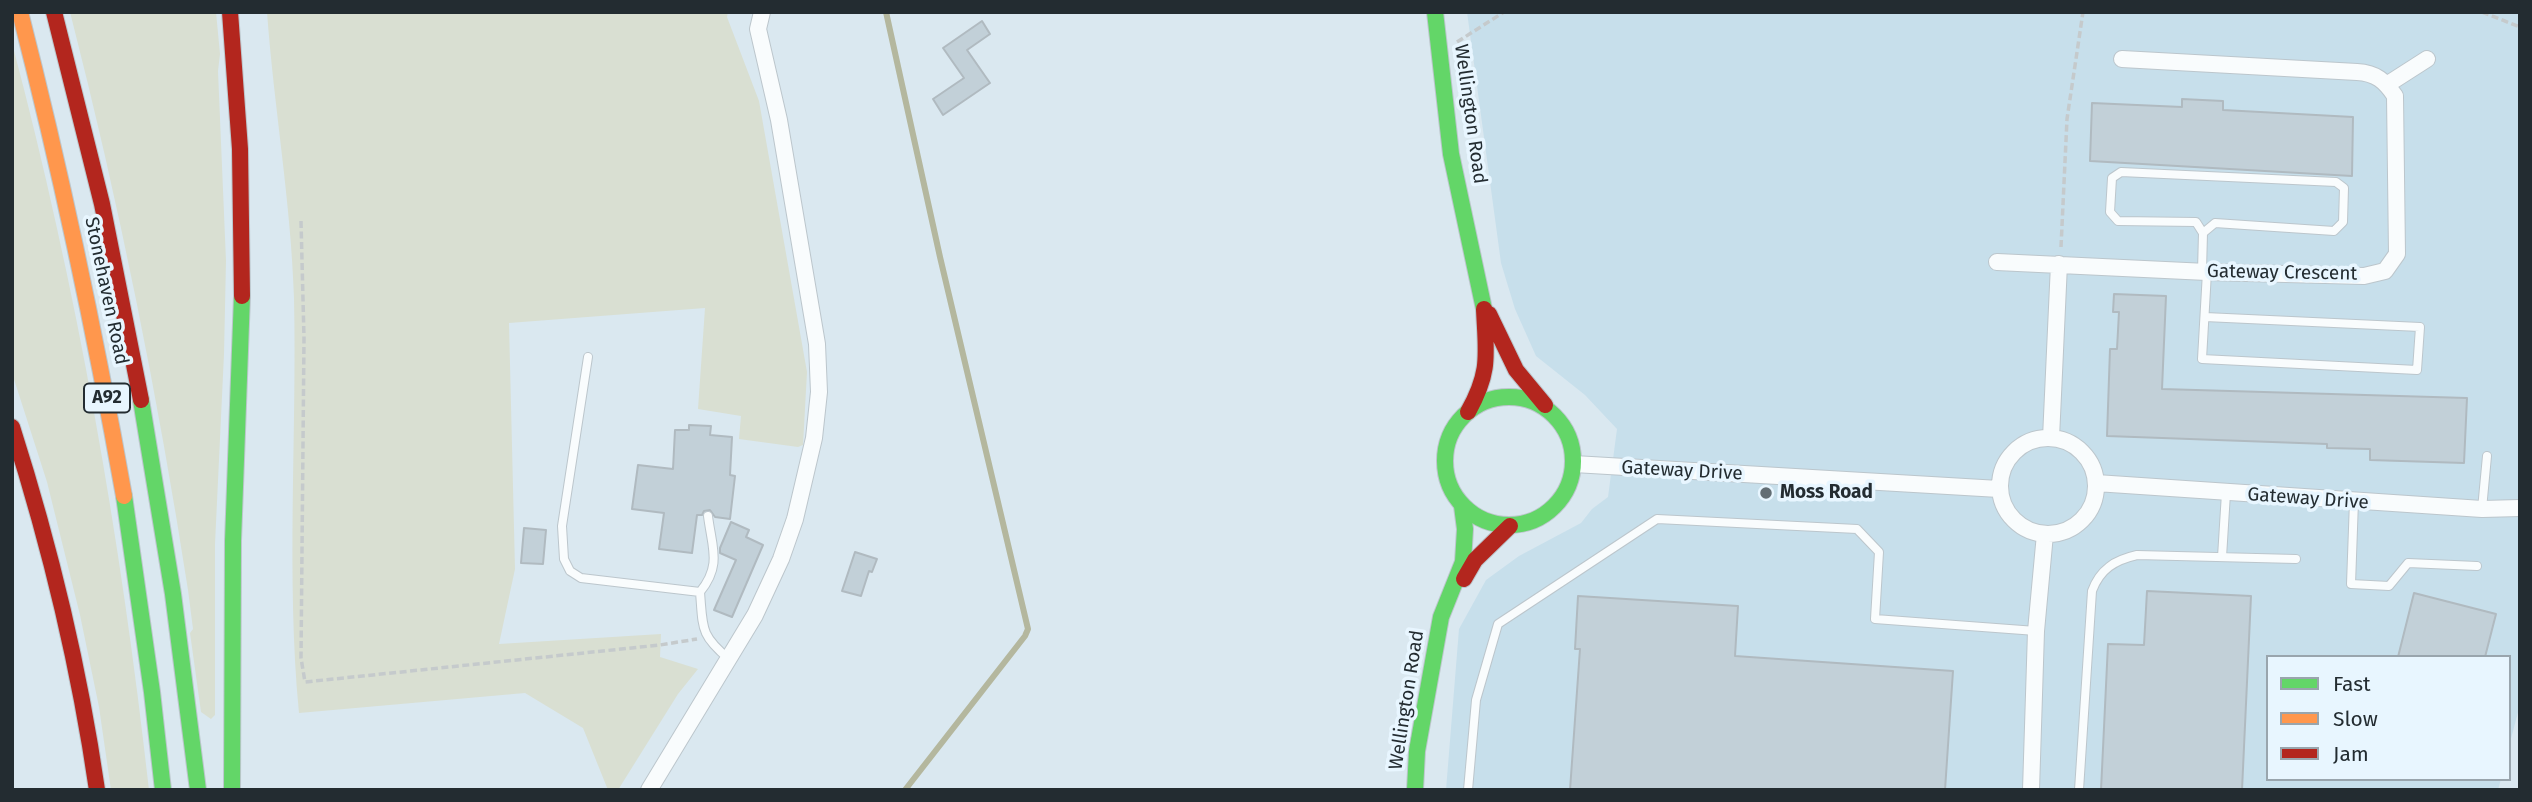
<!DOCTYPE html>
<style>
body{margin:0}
#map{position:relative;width:2532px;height:802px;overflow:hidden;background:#dae8f0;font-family:"Fira Sans",sans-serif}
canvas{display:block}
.frame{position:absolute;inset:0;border:14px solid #232c31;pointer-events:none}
.legend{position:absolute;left:2266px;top:655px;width:245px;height:126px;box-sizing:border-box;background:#e8f6ff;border:2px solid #99a5ad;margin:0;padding:9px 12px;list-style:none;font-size:21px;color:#232c31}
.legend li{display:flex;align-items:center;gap:14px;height:35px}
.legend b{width:35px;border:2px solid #99a5ad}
</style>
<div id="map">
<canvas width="2532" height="802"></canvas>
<div class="frame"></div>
<ul class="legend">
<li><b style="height:9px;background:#63d668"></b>Fast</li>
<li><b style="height:9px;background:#ff974d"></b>Slow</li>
<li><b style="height:9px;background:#b3261e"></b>Jam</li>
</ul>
</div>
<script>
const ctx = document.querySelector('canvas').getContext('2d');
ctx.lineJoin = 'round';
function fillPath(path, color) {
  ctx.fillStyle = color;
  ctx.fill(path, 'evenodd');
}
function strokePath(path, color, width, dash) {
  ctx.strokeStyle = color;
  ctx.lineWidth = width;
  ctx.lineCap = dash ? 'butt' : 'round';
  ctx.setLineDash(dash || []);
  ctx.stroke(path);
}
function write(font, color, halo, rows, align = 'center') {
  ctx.font = font + ' "Fira Sans",sans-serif';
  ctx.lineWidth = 7;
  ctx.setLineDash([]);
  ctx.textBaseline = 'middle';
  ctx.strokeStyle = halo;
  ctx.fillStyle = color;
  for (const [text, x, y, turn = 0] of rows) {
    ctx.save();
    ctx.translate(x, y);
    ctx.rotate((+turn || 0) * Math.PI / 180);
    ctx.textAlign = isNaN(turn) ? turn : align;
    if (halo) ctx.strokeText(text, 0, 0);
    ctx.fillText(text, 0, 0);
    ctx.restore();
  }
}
const built = new Path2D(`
 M 1467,12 L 2520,12 L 2520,705 L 2509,746 L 2509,657 L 2268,657 L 2268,779 L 2501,779 L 2498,790 L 1446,790 L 1459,629 L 1486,580 L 1519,556 L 1581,523 L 1592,509 L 1608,497 L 1617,429 L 1585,395 L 1536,356 L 1515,309 L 1501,263 Z`);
const green = new Path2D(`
 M 70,12 L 216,12 L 220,54 L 218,71 L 226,261 L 224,354 L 215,544 L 215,715 L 211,719 L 201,712 L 190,633 L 193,629 L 188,590 C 158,396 119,203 70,12 Z
 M 267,12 L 728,12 L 727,17 L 759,101 L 807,372 L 803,445 L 798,447 L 739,439 L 741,416 L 698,409 L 705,308 L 509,323 L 515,569 L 499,644 L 661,634 L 660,657 L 698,669 L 678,694 L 618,790 L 608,790 L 583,728 L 525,693 L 299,713 C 286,576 297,436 294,298 C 291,202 274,108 267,12 Z
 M 12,43 C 77,288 121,538 149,790 L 111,790 L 99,707 L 80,615 L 47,482 L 12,373 Z`);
const stream = new Path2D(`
 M 886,12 L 940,257 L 1028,629 L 1025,636 L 905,790`);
const building = new Path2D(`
 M 982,21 L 990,34 L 967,50 L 990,83 L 943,115 L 933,99 L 964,78 L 943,48 Z
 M 2182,99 L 2223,101 L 2223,110 L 2353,117 L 2352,176 L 2090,161 L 2092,103 L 2182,107 Z
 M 2114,294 L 2166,296 L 2162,389 L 2467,398 L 2464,463 L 2370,460 L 2370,449 L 2327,448 L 2327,444 L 2107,436 L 2110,349 L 2117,349 L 2119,312 L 2113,312 Z
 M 689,425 L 711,426 L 710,435 L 732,437 L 730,475 L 735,476 L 730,519 L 715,517 L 710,510 L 704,511 L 702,515 L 697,515 L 692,553 L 659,549 L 664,513 L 632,509 L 638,465 L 673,469 L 675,430 L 689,430 Z
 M 731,522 L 749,530 L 746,537 L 763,545 L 732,617 L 714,610 L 736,560 L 720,553 L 720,548 Z
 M 524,528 L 546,530 L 543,564 L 521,563 Z
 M 855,552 L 877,559 L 872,572 L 869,571 L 861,596 L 842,591 Z
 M 2147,591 L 2251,596 L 2242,790 L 2101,790 L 2108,644 L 2144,645 Z
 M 2414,593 L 2496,614 L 2485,657 L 2398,657 Z
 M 1578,596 L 1738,606 L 1735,656 L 1953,671 L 1945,790 L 1570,790 L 1580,649 L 1575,649 Z`);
const path = new Path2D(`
 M 2482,12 L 2520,27
 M 1457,42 L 1504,12
 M 301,221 L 304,338 L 301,658 L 305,682 L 660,645 L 697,639
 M 2061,247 L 2067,119 L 2083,12`);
const lane = new Path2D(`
 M 2202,271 L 2203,233 L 2196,222 L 2118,221 L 2110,212 L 2112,178 L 2121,172 L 2336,182 L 2344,188 L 2343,222 L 2334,231 L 2215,223 L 2203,233
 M 2205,317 L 2420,327 L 2417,370 L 2202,359 L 2207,272
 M 588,357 L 562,526 L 564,559 L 570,571 L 581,578 L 700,592 C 703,628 700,635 729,659
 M 2354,501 L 2351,584 L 2389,586 L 2408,563 L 2477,566
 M 2482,509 L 2487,456
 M 2222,557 L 2226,493
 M 700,592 C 722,565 712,548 708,516
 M 1468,790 L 1476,700 L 1498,624 L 1657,519 L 1857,529 L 1879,552 L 1875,619 L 2036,631
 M 2079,790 L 2092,591 C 2100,569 2115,560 2137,555 L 2296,559`);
const street = new Path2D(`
 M 2388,84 L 2427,59
 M 1997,262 L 2207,272 L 2364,276 L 2385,271 L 2397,254 L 2395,96 C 2385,81 2376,73 2357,72 L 2122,59
 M2000 486a48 48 0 1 1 96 0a48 48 0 1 1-96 0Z
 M 2051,438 L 2059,264
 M 1574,464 L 1999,489
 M 2096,483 L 2482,509 L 2520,508
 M 649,790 L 755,615 L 781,559 L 795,519 L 814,438 L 819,392 L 817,344 L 779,120 L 758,29 L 762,12
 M 2031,790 L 2036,631 L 2045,534`);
const fast = new Path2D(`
 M 1435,12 L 1451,154 L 1484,309
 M1445 461a64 64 0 1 1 128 0a64 64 0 1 1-128 0Z
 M 141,400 L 173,594 L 198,790
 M 124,496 L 152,692 L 163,790
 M 232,790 L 233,541 L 242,296
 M 1415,790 L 1417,751 L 1441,617 L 1463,562 L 1465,529 L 1462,506`);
const slow = new Path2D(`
 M 20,12 C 61,172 95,333 124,496`);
const jam = new Path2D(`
 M 54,12 L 102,204 L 141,400
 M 230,12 L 240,149 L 242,296
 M 1489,314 L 1516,370 L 1545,405
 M 1468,412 C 1491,371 1486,354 1484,309
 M 12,427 C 50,546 79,666 97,790
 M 1464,579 L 1475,560 L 1510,526`);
const markers = [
 [1766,493,7,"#636e74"]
];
const shields = [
 [107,398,46]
];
const shieldNames = [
 ["A92",107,398]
];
const streetNames = [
 ["Wellington Road",1470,114,82],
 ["Gateway Crescent",2282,273,1],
 ["Stonehaven Road",106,291,78],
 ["Gateway Drive",1682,471,3],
 ["Gateway Drive",2308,499,4],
 ["Wellington Road",1407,700,-81]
];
const poiNames = [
 ["Moss Road",1780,493]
];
fillPath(built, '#c7dfeb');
fillPath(green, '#d9dfd2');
strokePath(stream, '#b4b79e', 6);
fillPath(building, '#c2d0d8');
strokePath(building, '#b0bac0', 2);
strokePath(lane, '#bcc6cc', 10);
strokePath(street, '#bcc6cc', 18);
strokePath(fast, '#bcc6cc', 18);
strokePath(slow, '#bcc6cc', 18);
strokePath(jam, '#bcc6cc', 18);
strokePath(path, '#c5cacc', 3.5, [7, 3.5]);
strokePath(lane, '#f9fcfd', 8);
strokePath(street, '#f9fcfd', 16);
strokePath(fast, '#63d668', 16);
strokePath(slow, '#ff974d', 16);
strokePath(jam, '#b3261e', 16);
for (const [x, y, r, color] of markers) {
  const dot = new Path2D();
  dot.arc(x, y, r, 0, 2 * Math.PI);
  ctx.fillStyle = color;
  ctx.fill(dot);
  strokePath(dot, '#e8f6ff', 2.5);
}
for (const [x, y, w] of shields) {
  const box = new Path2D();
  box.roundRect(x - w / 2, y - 14.5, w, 29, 5);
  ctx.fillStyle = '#e8f6ff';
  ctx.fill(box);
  strokePath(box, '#232c31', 2);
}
write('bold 18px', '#232c31', null, shieldNames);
write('19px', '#232c31', '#e8f6ff', streetNames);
write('bold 19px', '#232c31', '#e8f6ff', poiNames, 'left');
</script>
